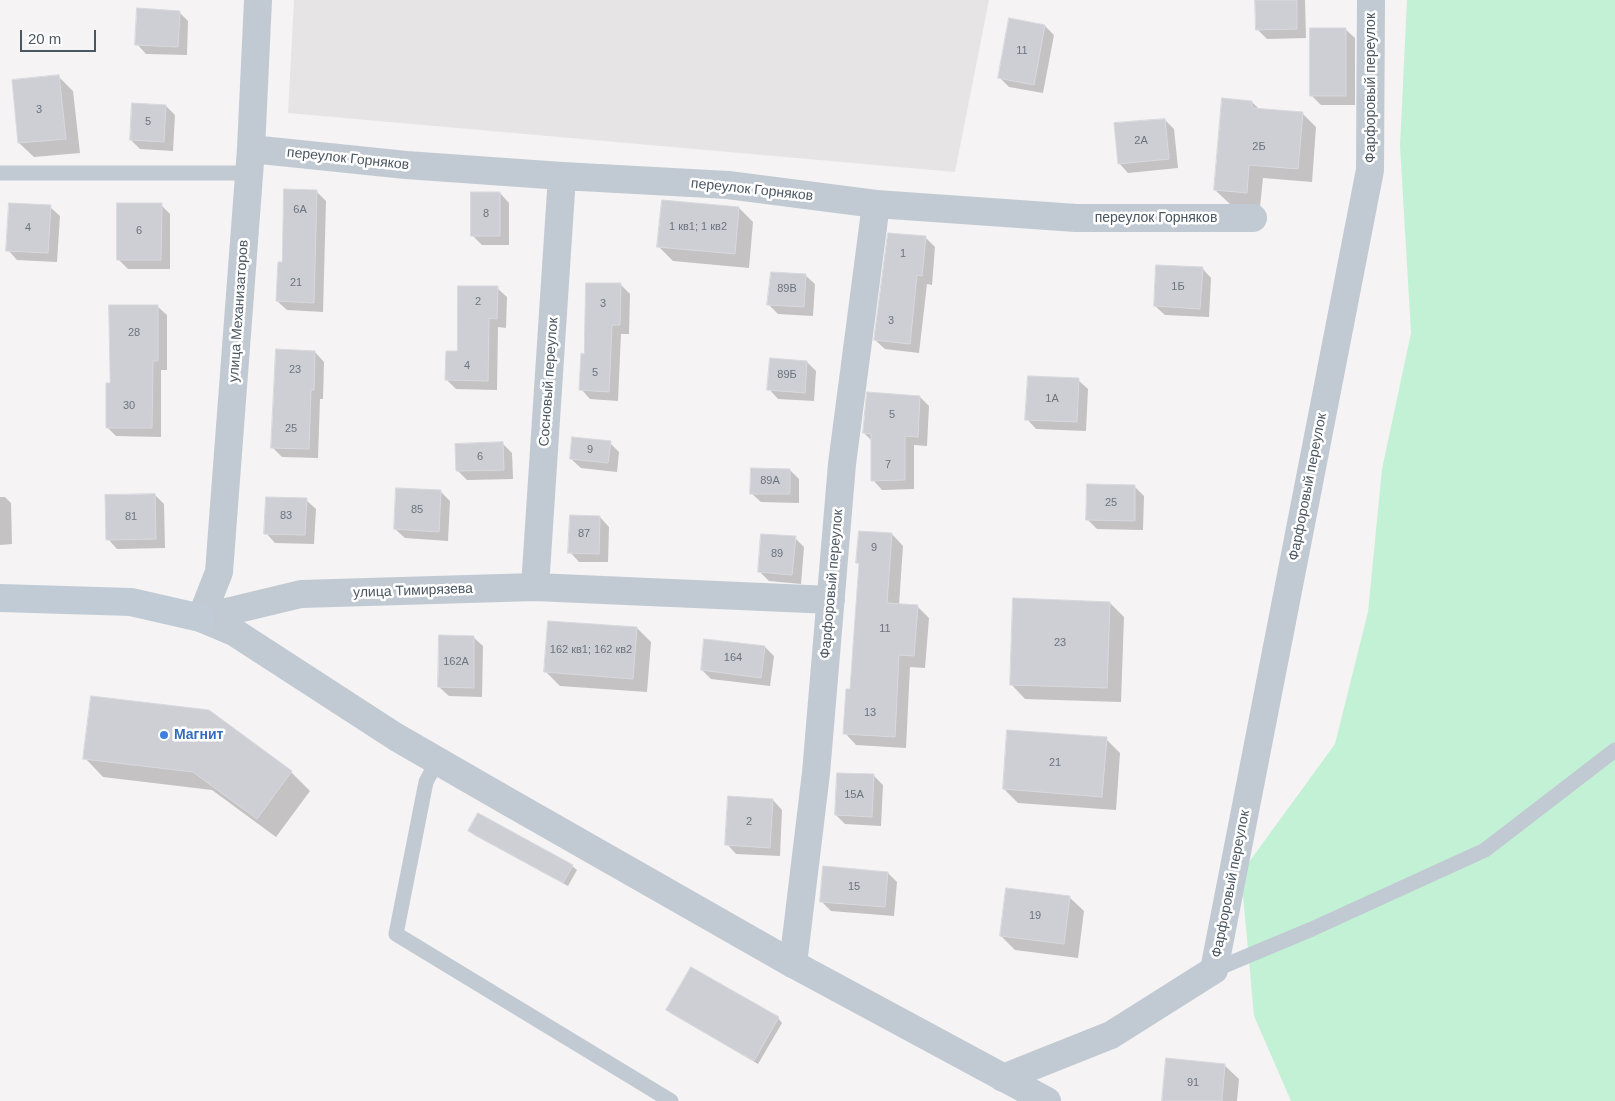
<!DOCTYPE html>
<meta charset="utf-8">
<style>
body{margin:0}
#map{position:relative;width:1615px;height:1101px;overflow:hidden;background:#f5f3f3;font-family:Helvetica,sans-serif}
canvas{display:block}
.scale{position:absolute;left:20px;top:30px;width:76px;height:22px;box-sizing:border-box;border:2px solid #4a5661;border-top:0;padding-left:6px;font-size:15px;line-height:18px;white-space:nowrap;color:#4a5661;-webkit-text-stroke:4px #fff;paint-order:stroke}
</style>
<div id="map">
<canvas width="1615" height="1101"></canvas>
<div class="scale">20 m</div>
</div>
<script>
const ctx = document.querySelector('canvas').getContext('2d');
ctx.lineJoin = 'round';
function fillPath(path, color) {
  ctx.fillStyle = color;
  ctx.fill(path, 'evenodd');
}
function strokePath(path, color, width, dash) {
  ctx.strokeStyle = color;
  ctx.lineWidth = width;
  ctx.lineCap = dash ? 'butt' : 'round';
  ctx.setLineDash(dash || []);
  ctx.stroke(path);
}
function write(font, color, halo, rows, align = 'center') {
  ctx.font = font + ' Helvetica,sans-serif';
  ctx.lineWidth = 5;
  ctx.setLineDash([]);
  ctx.textBaseline = 'middle';
  ctx.strokeStyle = halo;
  ctx.fillStyle = color;
  for (const [text, x, y, turn = 0] of rows) {
    ctx.save();
    ctx.translate(x, y);
    ctx.rotate((+turn || 0) * Math.PI / 180);
    ctx.textAlign = isNaN(turn) ? turn : align;
    if (halo) ctx.strokeText(text, 0, 0);
    ctx.fillText(text, 0, 0);
    ctx.restore();
  }
}
const education = new Path2D(`
 M 294,0 L 989,0 L 955,172 L 288,113 Z`);
const green = new Path2D(`
 M 1407,0 L 1615,0 L 1615,1101 L 1291,1101 L 1254,1016 L 1241,873 L 1335,744 L 1368,612 L 1382,469 L 1411,333 L 1400,146 Z`);
const shadow = new Path2D(`
 M 1257,0 L 1305,0 L 1306,38 L 1267,39 L 1257,29 Z
 M 179,12 L 188,21 L 187,55 L 146,54 L 137,44 Z
 M 1045,26 L 1054,35 L 1043,93 L 1009,87 L 999,77 Z
 M 1345,29 L 1355,38 L 1355,105 L 1321,105 L 1312,96 Z
 M 59,77 L 73,91 L 80,153 L 34,157 L 19,143 Z
 M 1252,102 L 1259,109 L 1302,113 L 1316,127 L 1312,182 L 1263,178 L 1260,207 L 1230,204 L 1215,190 Z
 M 166,106 L 175,115 L 173,151 L 140,149 L 131,140 Z
 M 1165,120 L 1174,129 L 1178,168 L 1128,173 L 1119,163 Z
 M 316,191 L 326,201 L 323,312 L 287,310 L 277,301 L 283,264 Z
 M 500,193 L 509,203 L 509,245 L 482,245 L 472,235 Z
 M 161,205 L 170,214 L 170,269 L 128,269 L 118,259 Z
 M 50,207 L 60,216 L 57,262 L 17,260 L 8,250 Z
 M 739,208 L 753,222 L 749,268 L 673,261 L 659,247 Z
 M 925,237 L 935,247 L 932,285 L 927,284 L 919,353 L 885,349 L 875,340 Z
 M 1202,268 L 1211,278 L 1209,317 L 1165,315 L 1155,306 Z
 M 805,275 L 815,284 L 813,316 L 778,314 L 769,305 Z
 M 621,285 L 630,294 L 629,334 L 621,334 L 618,401 L 590,399 L 581,389 L 585,355 Z
 M 497,288 L 507,297 L 506,328 L 498,327 L 497,390 L 456,389 L 447,380 L 458,352 Z
 M 157,306 L 167,315 L 167,370 L 161,370 L 161,437 L 116,436 L 107,427 L 111,384 Z
 M 315,352 L 324,362 L 323,399 L 320,399 L 318,458 L 282,457 L 272,447 Z
 M 807,362 L 816,371 L 814,401 L 778,399 L 769,389 Z
 M 1078,380 L 1088,389 L 1086,431 L 1036,429 L 1027,419 Z
 M 920,397 L 929,406 L 927,446 L 914,445 L 914,489 L 882,490 L 873,480 L 872,441 L 864,433 Z
 M 502,443 L 512,453 L 513,479 L 467,480 L 457,470 Z
 M 610,443 L 619,452 L 617,472 L 581,468 L 571,459 Z
 M 790,470 L 799,479 L 799,503 L 761,502 L 751,493 Z
 M 1134,486 L 1144,496 L 1143,530 L 1097,529 L 1088,520 Z
 M 440,491 L 450,501 L 448,541 L 405,538 L 395,529 Z
 M 155,495 L 164,504 L 165,548 L 117,549 L 108,539 Z
 M 0,497 L 5,497 L 11,503 L 12,544 L 0,545 Z
 M 306,500 L 316,509 L 314,544 L 275,543 L 266,533 Z
 M 600,517 L 609,527 L 608,562 L 579,562 L 570,552 Z
 M 892,534 L 903,546 L 899,605 L 917,606 L 929,618 L 925,668 L 910,667 L 906,748 L 856,745 L 845,733 L 851,691 L 860,565 L 857,562 Z
 M 795,538 L 804,547 L 801,584 L 769,581 L 760,572 Z
 M 1110,603 L 1124,617 L 1121,702 L 1025,699 L 1011,684 Z
 M 637,628 L 651,642 L 647,692 L 560,686 L 546,672 Z
 M 473,637 L 483,646 L 482,697 L 449,696 L 439,687 Z
 M 765,647 L 774,656 L 770,686 L 711,679 L 702,670 Z
 M 208,712 L 291,772 L 310,791 L 276,837 L 212,790 L 103,777 L 85,758 Z
 M 1106,739 L 1120,753 L 1116,810 L 1018,803 L 1004,789 Z
 M 874,776 L 883,785 L 881,826 L 845,824 L 836,815 Z
 M 773,800 L 782,810 L 780,856 L 736,854 L 727,844 Z
 M 469,830 L 572,866 L 577,870 L 568,886 L 474,835 Z
 M 888,873 L 897,882 L 894,916 L 831,911 L 821,901 Z
 M 1069,897 L 1084,911 L 1078,958 L 1015,950 L 1001,936 Z
 M 667,1010 L 778,1018 L 782,1023 L 758,1064 L 672,1014 Z
 M 1224,1065 L 1239,1079 L 1237,1101 L 1163,1101 Z`);
const building = new Path2D(`
 M 1255,0 L 1297,0 L 1297,29 L 1256,30 Z
 M 137,8 L 180,11 L 178,47 L 135,45 Z
 M 1009,18 L 1045,25 L 1034,85 L 998,78 Z
 M 1310,28 L 1346,28 L 1346,96 L 1310,96 Z
 M 59,75 L 66,139 L 18,143 L 12,80 Z
 M 1222,98 L 1252,101 L 1252,108 L 1303,112 L 1298,169 L 1249,165 L 1247,193 L 1214,190 Z
 M 132,103 L 166,105 L 164,142 L 130,140 Z
 M 1165,119 L 1169,159 L 1118,164 L 1114,123 Z
 M 284,189 L 317,190 L 314,303 L 276,301 L 278,262 L 282,262 Z
 M 471,192 L 500,192 L 500,236 L 471,236 Z
 M 662,200 L 739,207 L 735,254 L 657,247 Z
 M 9,203 L 51,205 L 48,253 L 6,251 Z
 M 117,203 L 162,203 L 161,260 L 117,260 Z
 M 888,233 L 926,236 L 922,276 L 917,275 L 910,344 L 874,340 Z
 M 1156,265 L 1203,267 L 1200,309 L 1154,306 Z
 M 771,272 L 806,274 L 804,307 L 767,305 Z
 M 586,283 L 621,283 L 620,325 L 612,325 L 609,392 L 579,390 L 581,353 L 584,354 Z
 M 458,286 L 498,286 L 497,319 L 489,318 L 488,381 L 445,380 L 446,351 L 457,351 Z
 M 109,305 L 158,305 L 158,361 L 153,361 L 152,428 L 106,428 L 106,383 L 110,383 Z
 M 276,349 L 315,351 L 314,390 L 311,390 L 309,449 L 271,448 Z
 M 770,358 L 807,361 L 805,393 L 767,390 Z
 M 1028,376 L 1079,378 L 1077,422 L 1025,420 Z
 M 867,392 L 920,396 L 918,437 L 905,436 L 905,480 L 871,481 L 871,434 L 863,433 Z
 M 572,437 L 611,441 L 608,463 L 570,459 Z
 M 503,442 L 504,470 L 456,471 L 455,444 Z
 M 751,468 L 790,469 L 790,494 L 750,494 Z
 M 1087,484 L 1135,485 L 1135,521 L 1086,520 Z
 M 396,488 L 441,490 L 439,532 L 394,529 Z
 M 155,494 L 156,539 L 106,540 L 105,495 Z
 M 266,497 L 307,498 L 305,535 L 264,534 Z
 M 570,515 L 600,516 L 599,554 L 568,553 Z
 M 859,531 L 892,533 L 887,603 L 918,605 L 914,656 L 899,655 L 895,737 L 843,734 L 846,689 L 850,689 L 859,563 L 856,563 Z
 M 761,534 L 796,536 L 792,575 L 758,572 Z
 M 1013,598 L 1110,602 L 1107,688 L 1010,685 Z
 M 548,621 L 637,627 L 633,679 L 544,672 Z
 M 439,635 L 474,636 L 474,688 L 438,687 Z
 M 704,639 L 765,646 L 761,678 L 701,670 Z
 M 91,696 L 209,710 L 292,771 L 257,819 L 193,772 L 83,759 Z
 M 1007,730 L 1107,737 L 1102,797 L 1003,789 Z
 M 837,773 L 874,774 L 872,817 L 835,815 Z
 M 728,796 L 773,799 L 770,848 L 725,845 Z
 M 478,813 L 573,865 L 563,883 L 468,831 Z
 M 823,866 L 888,872 L 885,907 L 820,902 Z
 M 1006,888 L 1070,896 L 1064,944 L 1000,936 Z
 M 691,967 L 779,1017 L 754,1061 L 666,1010 Z
 M 1166,1058 L 1225,1064 L 1222,1101 L 1162,1101 Z`);
const service = new Path2D(`
 M 0,173 L 250,173
 M 437,761 L 426,782 L 396,934 L 671,1101
 M 1214,970 L 1312,929 L 1485,850 L 1615,750`);
const minor = new Path2D(`
 M 251,149 L 406,165 L 562,176 L 728,185 L 876,204 L 1076,218 L 1253,218
 M 535,587 L 562,176
 M 201,618 L 301,594 L 535,587 L 831,600
 M 201,618 L 219,572 L 251,149 L 258,0
 M 793,964 L 816,773 L 842,464 L 876,204
 M 1003,1078 L 1111,1035 L 1214,970 L 1370,170 L 1371,0`);
const tertiary = new Path2D(`
 M 201,618 L 234,632 L 396,737 L 507,801 L 793,964 L 1047,1101`);
const secondary = new Path2D(`
 M 0,598 L 131,602 L 201,618`);
const markers = [
 [164,735,5,"#3f7fe0"]
];
const numberNames = [
 ["11",1022,51],
 ["3",39,110],
 ["5",148,122],
 ["2А",1141,141],
 ["2Б",1259,147],
 ["6А",300,210],
 ["8",486,214],
 ["1 кв1; 1 кв2",698,227],
 ["4",28,228],
 ["6",139,231],
 ["1",903,254],
 ["21",296,283],
 ["1Б",1178,287],
 ["89В",787,289],
 ["2",478,302],
 ["3",603,304],
 ["3",891,321],
 ["28",134,333],
 ["4",467,366],
 ["23",295,370],
 ["5",595,373],
 ["89Б",787,375],
 ["1А",1052,399],
 ["30",129,406],
 ["5",892,415],
 ["25",291,429],
 ["9",590,450],
 ["6",480,457],
 ["7",888,465],
 ["89А",770,481],
 ["25",1111,503],
 ["85",417,510],
 ["83",286,516],
 ["81",131,517],
 ["87",584,534],
 ["9",874,548],
 ["89",777,554],
 ["11",885,629],
 ["23",1060,643],
 ["162 кв1; 162 кв2",591,650],
 ["164",733,658],
 ["162А",456,662],
 ["13",870,713],
 ["21",1055,763],
 ["15А",854,795],
 ["2",749,822],
 ["15",854,887],
 ["19",1035,916],
 ["91",1193,1083]
];
const streetNames = [
 ["Фарфоровый переулок",1371,88,-90],
 ["переулок Горняков",348,159,6],
 ["переулок Горняков",752,190,6],
 ["переулок Горняков",1156,218],
 ["улица Механизаторов",239,311,-86],
 ["Сосновый переулок",549,382,-86],
 ["Фарфоровый переулок",1308,487,-79],
 ["Фарфоровый переулок",832,584,-85],
 ["улица Тимирязева",413,591,-2],
 ["Фарфоровый переулок",1231,884,-79]
];
const shopNames = [
 ["Магнит",174,735]
];
fillPath(education, '#e6e4e5');
fillPath(green, '#c3f1d5');
fillPath(shadow, '#0003');
fillPath(building, '#cdcfd5');
strokePath(building, '#d7d9de', 1);
strokePath(service, '#c1cad2', 15);
strokePath(minor, '#c1cad2', 28);
strokePath(tertiary, '#c1cad2', 28);
strokePath(secondary, '#c1cbd6', 28);
for (const [x, y, r, color] of markers) {
  const dot = new Path2D();
  dot.arc(x, y, r, 0, 2 * Math.PI);
  ctx.fillStyle = color;
  ctx.fill(dot);
  strokePath(dot, '#fff', 2);
}
write('11px', '#6b747e', null, numberNames);
write('14px', '#4a5661', '#fff', streetNames);
write('bold 14px', '#366cbe', '#fff', shopNames, 'left');
</script>
